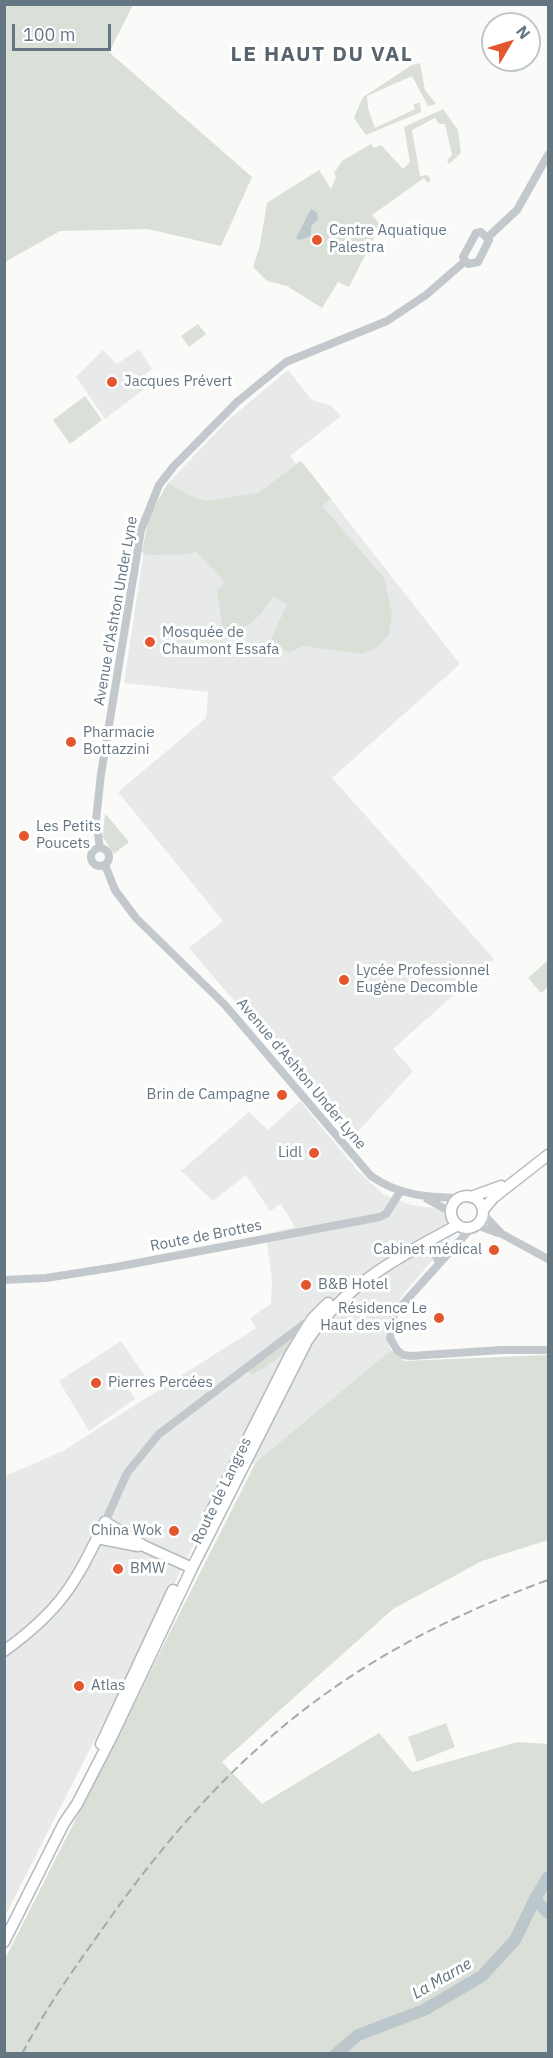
<!DOCTYPE html>
<meta charset="utf-8">
<style>
body{margin:0}
#map{position:relative;width:553px;height:2058px;overflow:hidden;background:#fafaf8;font-family:"IBM Plex Sans",sans-serif}
canvas{display:block}
.frame{position:absolute;inset:0;border:6px solid #657683;pointer-events:none}
.north{position:absolute;left:481px;top:12px;width:60px;height:60px;box-sizing:border-box;background:#fff;border:2px solid #c1c8cd;border-radius:50%;rotate:52deg;font-size:16px;font-weight:700;line-height:24px;text-align:center;color:#657683}
.north::after{content:'';display:block;margin:auto;width:21px;height:27px;background:#e4572e;clip-path:polygon(50% 0,100% 100%,50% 72%,0 100%)}
.scale{position:absolute;left:12px;top:24px;width:99px;height:27px;box-sizing:border-box;border:3px solid #657683;border-top:0;padding-left:8px;font-size:18px;line-height:21px;white-space:nowrap;color:#657683;-webkit-text-stroke:4px #fff;paint-order:stroke}
</style>
<div id="map">
<canvas width="553" height="2058"></canvas>
<div class="frame"></div>
<div class="north">N</div>
<div class="scale">100 m</div>
</div>
<script>
const ctx = document.querySelector('canvas').getContext('2d');
ctx.lineJoin = 'round';
function fillPath(path, color) {
  ctx.fillStyle = color;
  ctx.fill(path, 'evenodd');
}
function strokePath(path, color, width, dash) {
  ctx.strokeStyle = color;
  ctx.lineWidth = width;
  ctx.lineCap = dash ? 'butt' : 'round';
  ctx.setLineDash(dash || []);
  ctx.stroke(path);
}
function write(font, color, halo, rows, align = 'center') {
  ctx.font = font + ' "IBM Plex Sans",sans-serif';
  ctx.lineWidth = 6;
  ctx.setLineDash([]);
  ctx.textBaseline = 'middle';
  ctx.strokeStyle = halo;
  ctx.fillStyle = color;
  for (const [text, x, y, turn = 0] of rows) {
    ctx.save();
    ctx.translate(x, y);
    ctx.rotate((+turn || 0) * Math.PI / 180);
    ctx.textAlign = isNaN(turn) ? turn : align;
    if (halo) ctx.strokeText(text, 0, 0);
    ctx.fillText(text, 0, 0);
    ctx.restore();
  }
}
const built = new Path2D(`
 M 139,349 L 152,369 L 141,378 L 147,387 L 105,419 L 76,377 L 103,350 L 117,364 Z
 M 288,370 L 312,400 L 332,406 L 341,416 L 290,456 L 296,464 L 301,461 L 460,664 L 332,778 L 494,959 L 393,1049 L 413,1071 L 351,1139 L 189,948 L 223,921 L 118,792 L 206,718 L 208,692 L 124,683 L 149,516 L 168,483 L 227,421 Z
 M 300,1101 L 357,1170 L 383,1194 L 411,1205 L 441,1209 L 455,1233 L 402,1296 L 388,1321 L 385,1334 L 391,1350 L 256,1462 L 228,1478 L 5,1916 L 5,1476 L 63,1451 L 256,1328 L 250,1318 L 271,1304 L 272,1282 L 266,1234 L 295,1227 L 281,1204 L 270,1211 L 246,1175 L 213,1201 L 181,1171 L 249,1112 L 268,1130 Z
 M 121,1341 L 145,1376 L 127,1386 L 135,1399 L 89,1431 L 59,1381 Z`);
const green = new Path2D(`
 M 5,4 L 133,5 L 109,52 L 252,177 L 221,246 L 148,229 L 60,231 L 5,262 Z
 M 420,63 L 425,90 L 436,104 L 428,106 L 412,76 L 367,96 L 368,108 L 375,128 L 415,109 L 413,104 L 420,103 L 421,112 L 366,135 L 354,118 L 363,97 L 412,65 Z
 M 443,109 L 458,130 L 461,153 L 449,164 L 447,160 L 452,155 L 445,124 L 439,124 L 435,118 L 412,130 L 420,176 L 427,175 L 431,180 L 428,183 L 424,178 L 372,215 L 380,224 L 379,228 L 349,287 L 338,282 L 322,308 L 287,286 L 267,281 L 253,267 L 260,245 L 267,203 L 319,170 L 331,189 L 336,177 L 334,173 L 342,161 L 371,144 L 374,148 L 381,145 L 403,169 L 410,162 L 404,127 Z
 M 198,324 L 206,334 L 189,347 L 181,336 Z
 M 85,396 L 102,420 L 70,444 L 53,420 Z
 M 301,461 L 331,499 L 322,506 L 384,578 L 392,613 L 389,634 L 379,646 L 363,654 L 303,646 L 288,653 L 271,640 L 287,604 L 273,597 C 255,621 253,627 223,632 L 217,590 L 225,582 L 196,551 L 190,554 L 147,555 L 142,552 L 149,516 L 168,483 L 188,495 L 205,501 L 258,493 Z
 M 105,813 L 129,842 L 114,854 L 103,837 Z
 M 548,960 L 548,987 L 541,993 L 528,978 Z
 M 300,1327 C 289,1352 275,1362 252,1375 L 248,1370 Z
 M 391,1350 L 404,1361 L 548,1355 L 548,1540 L 482,1561 L 393,1609 L 222,1762 L 262,1804 L 379,1733 L 412,1772 L 518,1742 L 548,1744 L 548,2053 L 5,2053 L 4,1961 L 256,1462 Z
 M 446,1723 L 455,1747 L 417,1762 L 408,1737 Z`);
const water = new Path2D(`
 M 311,209 L 317,213 L 318,219 L 311,226 L 311,236 L 300,240 L 296,238 Z`);
const river = new Path2D(`
 M 535,1899 L 548,1877
 M 336,2054 L 358,2035 L 424,2010 L 482,1976 L 515,1940 L 535,1899 L 548,1913`);
const minor = new Path2D(`
 M 481,232 L 489,240 L 478,262 L 468,264 L 463,257 L 476,233 Z
 M 487,238 L 517,210 L 548,155
 M 100,848 L 96,820 L 101,774 L 141,530 L 159,485 L 174,466 L 237,402 L 286,362 L 387,321 L 426,295 L 464,262
 M91 857a9 9 0 1 1 18 0a9 9 0 1 1-18 0Z
 M 105,865 L 115,890 L 136,918 L 225,1005 L 371,1176 C 400,1196 426,1197 460,1198
 M 427,1199 L 451,1212
 M 483,1214 L 502,1234 L 548,1259
 M 476,1225 L 498,1233
 M 472,1227 L 394,1314 L 390,1338 L 397,1350 L 403,1355 L 411,1356 L 501,1350 L 548,1350
 M 422,1245 L 433,1250 L 439,1263
 M 4,1280 L 46,1278 L 116,1267 L 380,1217 L 386,1214 L 400,1192
 M 105,1522 L 127,1473 L 159,1434 L 312,1318`);
const major = new Path2D(`
 M451 1212a16 16 0 1 1 32 0a16 16 0 1 1-32 0Z
 M 471,1197 L 501,1186
 M 483,1210 L 493,1198 L 548,1155
 M 209,1516 L 290,1355 L 313,1318 L 328,1303
 M 97,1538 L 138,1546
 M 4,1651 C 61,1610 75,1584 105,1522 L 144,1546 L 192,1568
 M 101,1744 L 173,1590
 M 4,1942 L 64,1823 L 77,1804 L 112,1736 L 192,1568 L 307,1341 C 343,1286 401,1255 458,1225`);
const rail = new Path2D(`
 M 22,2054 C 45,2009 74,1969 103,1928 C 226,1753 347,1653 548,1580`);
const markers = [
 [317,240,6,"#e4572e"],
 [112,382,6,"#e4572e"],
 [150,642,6,"#e4572e"],
 [71,742,6,"#e4572e"],
 [24,836,6,"#e4572e"],
 [344,980,6,"#e4572e"],
 [282,1095,6,"#e4572e"],
 [314,1153,6,"#e4572e"],
 [494,1250,6,"#e4572e"],
 [306,1285,6,"#e4572e"],
 [439,1318,6,"#e4572e"],
 [96,1383,6,"#e4572e"],
 [174,1531,6,"#e4572e"],
 [118,1569,6,"#e4572e"],
 [79,1686,6,"#e4572e"]
];
const poiNames = [
 ["Centre Aquatique",329,231],
 ["Palestra",329,248],
 ["Jacques Prévert",124,382],
 ["Mosquée de",162,633],
 ["Chaumont Essafa",162,650],
 ["Pharmacie",83,733],
 ["Bottazzini",83,750],
 ["Les Petits",36,827],
 ["Poucets",36,844],
 ["Lycée Professionnel",356,971],
 ["Eugène Decomble",356,988],
 ["Brin de Campagne",270,1095,"right"],
 ["Lidl",302,1153,"right"],
 ["Cabinet médical",482,1250,"right"],
 ["B&B Hotel",318,1285],
 ["Résidence Le",427,1309,"right"],
 ["Haut des vignes",427,1326,"right"],
 ["Pierres Percées",108,1383],
 ["China Wok",162,1531,"right"],
 ["BMW",130,1569],
 ["Atlas",91,1686]
];
const streetNames = [
 ["Avenue d'Ashton Under Lyne",116,611,-80],
 ["Avenue d'Ashton Under Lyne",301,1074,50],
 ["Route de Brottes",206,1236,-11],
 ["Route de Langres",222,1491,-64]
];
const waterNames = [
 ["La Marne",442,1979,-30]
];
const districtNames = [
 ["LE HAUT DU VAL",322,55]
];
fillPath(built, '#e8e9e9');
fillPath(green, '#dadfd7');
fillPath(water, '#bbc7cb');
strokePath(river, '#bbc7cb', 12);
strokePath(major, '#b5babe', 13);
strokePath(minor, '#c3c8cc', 8);
strokePath(major, '#fff', 10);
strokePath(rail, '#a2aab0', 2, [9, 4.5]);
for (const [x, y, r, color] of markers) {
  const dot = new Path2D();
  dot.arc(x, y, r, 0, 2 * Math.PI);
  ctx.fillStyle = color;
  ctx.fill(dot);
  strokePath(dot, '#fff', 2);
}
write('15px', '#657683', '#fff', poiNames, 'left');
write('15px', '#657683', '#fff', streetNames);
write('italic 16px', '#60757c', '#fff', waterNames);
ctx.letterSpacing = '1.5px';
write('bold 21px', '#57646e', '#fff', districtNames);
ctx.letterSpacing = '0px';
</script>
